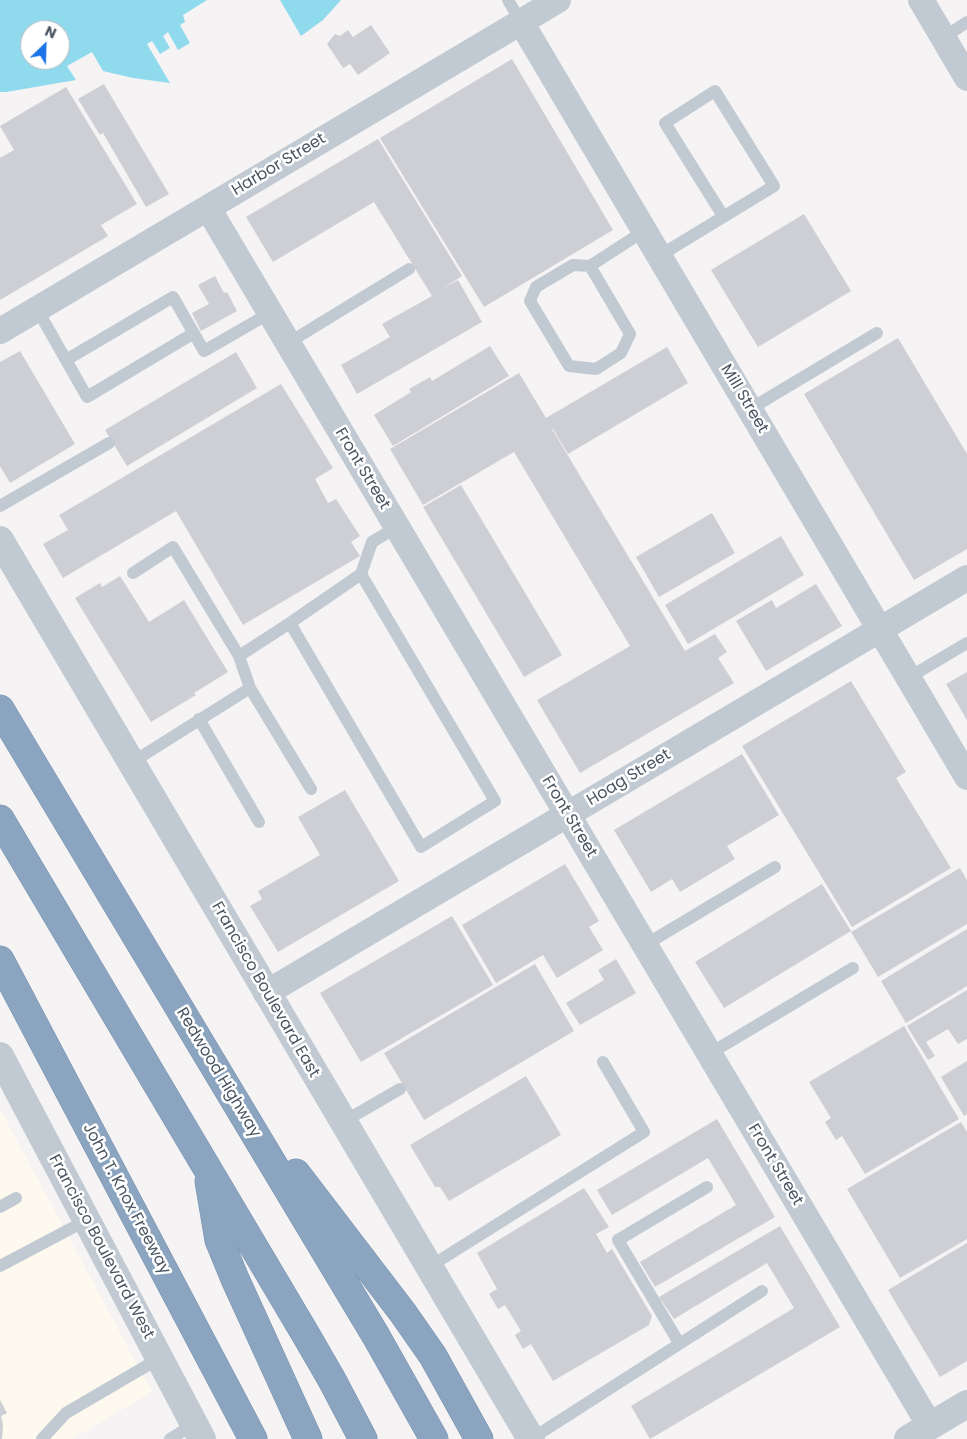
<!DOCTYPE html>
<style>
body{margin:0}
#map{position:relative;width:967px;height:1439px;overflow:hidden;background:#f5f3f3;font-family:Poppins,sans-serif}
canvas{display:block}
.north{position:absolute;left:20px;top:20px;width:50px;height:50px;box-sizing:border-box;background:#fff;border:1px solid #b7bbc0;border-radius:50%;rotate:24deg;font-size:14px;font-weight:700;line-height:20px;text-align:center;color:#4a5661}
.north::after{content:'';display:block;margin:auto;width:18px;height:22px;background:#1a73e8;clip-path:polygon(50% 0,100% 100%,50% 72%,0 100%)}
</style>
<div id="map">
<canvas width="967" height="1439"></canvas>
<div class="north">N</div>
</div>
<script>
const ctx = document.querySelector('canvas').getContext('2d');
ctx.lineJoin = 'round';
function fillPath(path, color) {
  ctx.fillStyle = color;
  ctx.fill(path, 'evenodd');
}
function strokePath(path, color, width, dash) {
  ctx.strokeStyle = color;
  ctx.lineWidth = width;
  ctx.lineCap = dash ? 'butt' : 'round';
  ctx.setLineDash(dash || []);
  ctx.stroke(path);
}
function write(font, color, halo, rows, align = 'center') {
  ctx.font = font + ' Poppins,sans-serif';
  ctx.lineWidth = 5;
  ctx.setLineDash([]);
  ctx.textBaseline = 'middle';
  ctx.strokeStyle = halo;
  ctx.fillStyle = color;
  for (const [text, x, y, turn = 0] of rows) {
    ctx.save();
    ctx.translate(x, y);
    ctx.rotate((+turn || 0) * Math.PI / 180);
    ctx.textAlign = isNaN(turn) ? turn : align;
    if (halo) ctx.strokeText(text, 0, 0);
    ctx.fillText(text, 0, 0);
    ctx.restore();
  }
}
const commercial = new Path2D(`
 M 0,1109 L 152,1392 L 72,1439 L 0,1439 Z`);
const water = new Path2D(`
 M 0,0 L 207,0 L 183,15 L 185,22 L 180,25 L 190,43 L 178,50 L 168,32 L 163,36 L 170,48 L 160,54 L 152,41 L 147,44 L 170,83 L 133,78 L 103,71 L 92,52 L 67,66 L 76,80 L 6,92 L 0,92 ZM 30,30 L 60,30 L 60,60 L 30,60 Z
 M 280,0 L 341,0 L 323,20 L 301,36 Z`);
const building = new Path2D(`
 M 371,25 L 390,53 L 358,75 L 350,64 L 343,68 L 327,44 L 335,34 L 340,36 L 348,30 L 353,37 Z
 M 512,59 L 613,230 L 484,307 L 380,138 Z
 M 104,84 L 169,194 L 146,207 L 103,133 L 100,135 L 78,99 Z
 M 66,87 L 137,204 L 101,225 L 108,236 L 0,300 L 0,158 L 14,150 L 0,126 Z
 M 378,139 L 462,276 L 442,289 L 458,280 L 482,322 L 357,394 L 341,365 L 390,337 L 382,324 L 432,296 L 374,202 L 273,262 L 246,217 Z
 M 804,214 L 851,291 L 758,347 L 711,270 Z
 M 215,276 L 224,293 L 227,292 L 237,311 L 201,331 L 192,313 L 209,304 L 198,285 Z
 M 898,338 L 967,454 L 967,549 L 914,580 L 804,394 Z
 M 490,346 L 509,376 L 393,446 L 374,415 L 411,392 L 409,389 L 430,377 L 432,381 Z
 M 667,347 L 688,383 L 568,454 L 553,429 L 552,429 L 685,651 L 715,634 L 727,652 L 718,658 L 734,683 L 580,773 L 537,700 L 630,646 L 514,452 L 423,505 L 390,449 L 519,373 L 546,418 Z
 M 20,351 L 75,444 L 10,483 L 0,466 L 0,362 Z
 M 236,352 L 257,388 L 127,466 L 105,430 Z
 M 281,384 L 333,468 L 315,479 L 328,503 L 336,499 L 360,536 L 351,542 L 360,556 L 243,625 L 176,511 L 63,578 L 43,544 L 68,530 L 59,515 Z
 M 461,485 L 562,655 L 524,677 L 423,507 Z
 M 712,513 L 735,553 L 659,597 L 636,557 Z
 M 781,536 L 804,575 L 688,644 L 665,605 Z
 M 120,576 L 149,622 L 184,600 L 228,672 L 194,693 L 196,695 L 151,722 L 75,598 L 100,583 L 102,587 Z
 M 816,584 L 842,626 L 766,671 L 736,621 L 772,600 L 776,608 Z
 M 967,672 L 967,720 L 946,684 Z
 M 851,681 L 906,772 L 896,778 L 951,868 L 852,927 L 742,746 Z
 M 742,754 L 779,815 L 727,846 L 735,859 L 680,892 L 672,879 L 651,892 L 614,830 Z
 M 345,790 L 399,881 L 278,952 L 250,906 L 262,899 L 258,891 L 320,855 L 298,817 Z
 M 565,864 L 599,921 L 589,927 L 603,950 L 557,978 L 543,955 L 496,983 L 462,925 Z
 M 960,868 L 967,880 L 967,924 L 878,977 L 851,932 Z
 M 822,884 L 851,931 L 724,1008 L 695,962 Z
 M 452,916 L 493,985 L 361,1062 L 320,993 Z
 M 967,929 L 967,986 L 906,1023 L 881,981 Z
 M 616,959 L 636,993 L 580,1025 L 566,1003 L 604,980 L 598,970 Z
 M 535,964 L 574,1031 L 424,1120 L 384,1053 Z
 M 967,990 L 967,1039 L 958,1044 L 948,1029 L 926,1042 L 935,1056 L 928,1060 L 907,1026 Z
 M 904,1026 L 959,1119 L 865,1174 L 842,1136 L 836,1140 L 825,1122 L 831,1118 L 809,1082 Z
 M 967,1061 L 967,1114 L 964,1116 L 941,1077 Z
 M 526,1076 L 561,1135 L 449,1201 L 440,1187 L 435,1187 L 410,1145 Z
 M 717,1119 L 775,1217 L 655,1287 L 640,1262 L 736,1205 L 708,1158 L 612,1215 L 597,1190 Z
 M 961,1122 L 967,1132 L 967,1239 L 900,1278 L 847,1189 Z
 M 584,1188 L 609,1227 L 596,1234 L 607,1253 L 612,1249 L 652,1316 L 649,1325 L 553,1381 L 531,1344 L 523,1349 L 515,1335 L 521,1331 L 505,1305 L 498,1309 L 489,1294 L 497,1289 L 477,1253 Z
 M 780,1226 L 840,1327 L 650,1439 L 631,1406 L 794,1308 L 767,1263 L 674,1319 L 659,1297 Z
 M 967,1243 L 967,1361 L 940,1377 L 888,1290 Z
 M 0,1400 L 7,1413 L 1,1416 L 3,1425 L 2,1439 L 0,1439 Z`);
const service = new Path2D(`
 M 508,0 L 521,22
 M 943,38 L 967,22
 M 659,256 L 774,186 L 715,91 L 665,123 L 723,216
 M 590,266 L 630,334 L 621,353 L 596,369 L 569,366 L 530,301 L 536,287 L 573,265 L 590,266 L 644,231
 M 37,309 L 66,360 L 173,297 L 204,351 L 270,313
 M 288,343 L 409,269
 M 66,360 L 87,397 L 194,333
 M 750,409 L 877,333
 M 0,506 L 109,443
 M 133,573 L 173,547 L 239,656
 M 361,574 L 372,542 L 397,527
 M 908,678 L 967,643
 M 250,688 L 311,789
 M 199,719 L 259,822
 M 131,763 L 250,688 L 239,656 L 290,623 L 361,574 L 495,801 L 421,847 L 290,623
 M 645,945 L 775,867
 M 709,1054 L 853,968
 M 343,1122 L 400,1089
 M 0,1207 L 16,1198
 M 0,1266 L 87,1220
 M 429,1267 L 644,1132 L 603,1062
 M 679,1343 L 618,1240 L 707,1187
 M 42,1439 L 66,1413 L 160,1358
 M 170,1439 L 194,1424
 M 531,1439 L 762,1291`);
const minor = new Path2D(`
 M 921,0 L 967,78
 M 521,22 L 967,777
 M 208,208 L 930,1426
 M 0,331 L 558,0
 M 266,993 L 967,578`);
const tertiary = new Path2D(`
 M 0,540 L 531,1439
 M 0,1056 L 202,1439
 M 908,1439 L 967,1404`);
const motorway = new Path2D(`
 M 0,709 L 376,1336 L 434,1439
 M 0,819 L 306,1335 L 332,1380 L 363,1439
 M 0,960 L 253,1439
 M 296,1173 L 403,1313 L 433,1356 L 479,1439
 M 209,1181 L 219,1240 L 235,1279 L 308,1439`);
const streetNames = [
 ["Harbor Street",279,165,-31],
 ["Mill Street",744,399,59],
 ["Front Street",362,469,59],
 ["Hoag Street",629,778,-31],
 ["Front Street",569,817,59],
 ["Francisco Boulevard East",265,990,60],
 ["Redwood Highway",218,1073,59],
 ["Front Street",775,1165,59],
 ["John T. Knox Freeway",126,1199,62],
 ["Francisco Boulevard West",101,1247,62]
];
fillPath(commercial, '#fdf9ef');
fillPath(water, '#90daee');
fillPath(building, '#cdcfd5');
strokePath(motorway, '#7690ad', 29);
strokePath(service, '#c1cad2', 12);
strokePath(minor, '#c1cad2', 26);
strokePath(tertiary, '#c1cad2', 28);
strokePath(motorway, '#8ba5c1', 28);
write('16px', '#4a5661', '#fff', streetNames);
</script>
